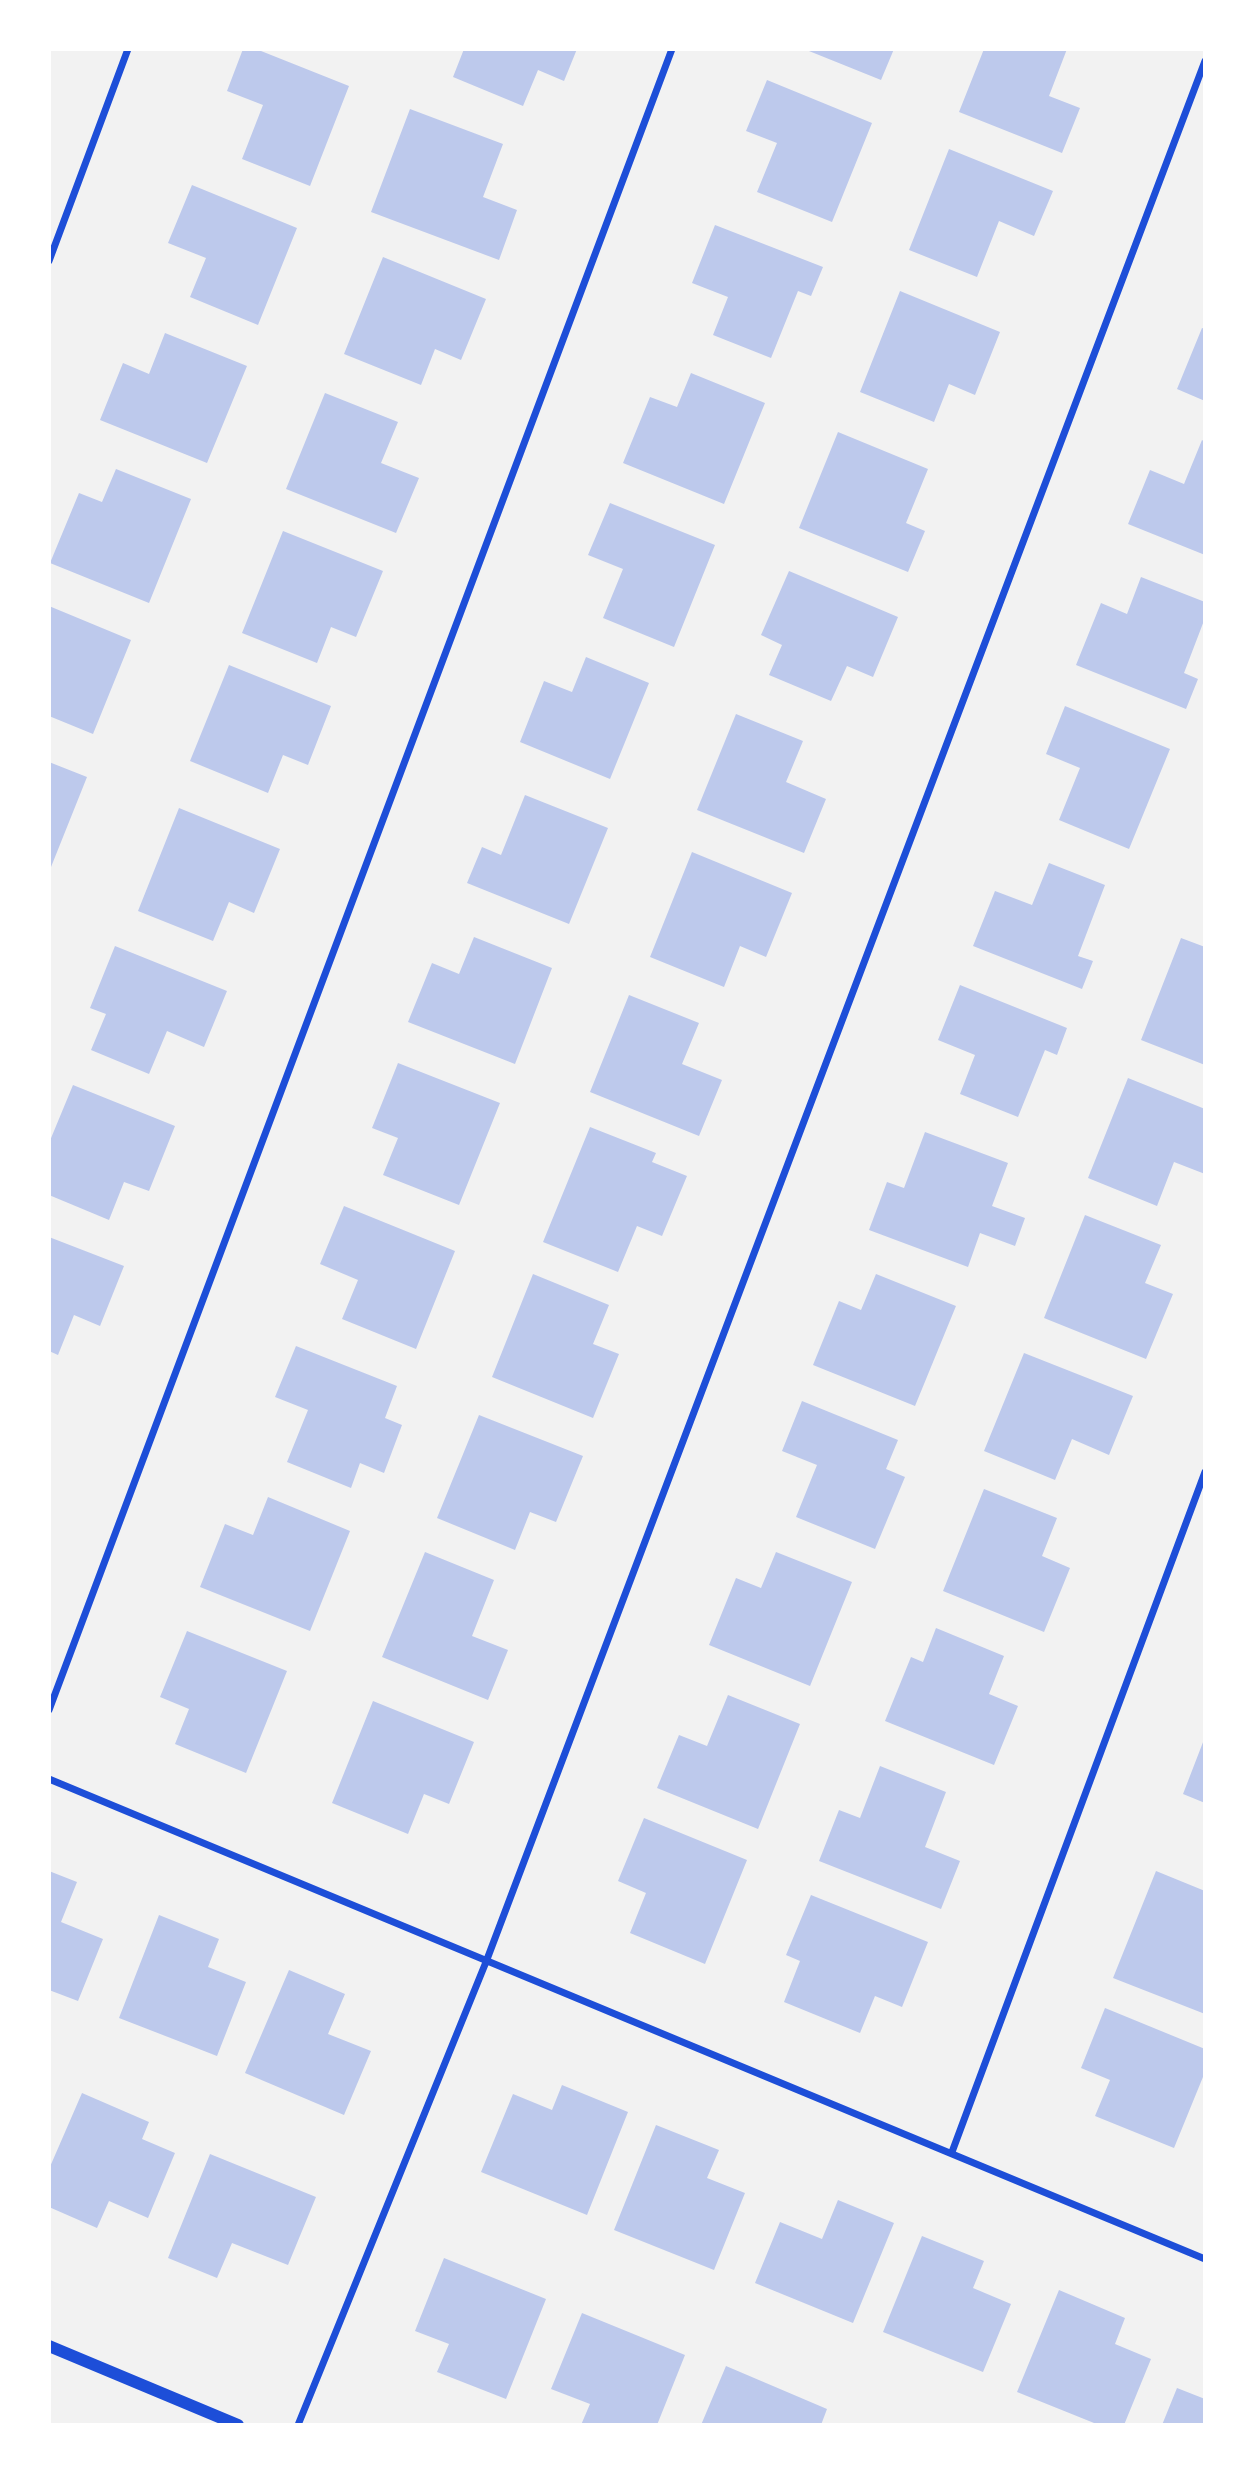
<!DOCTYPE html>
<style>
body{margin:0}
#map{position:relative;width:1254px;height:2474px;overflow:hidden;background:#f2f2f2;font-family:Helvetica,sans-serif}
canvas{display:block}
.frame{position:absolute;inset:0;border:51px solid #fff;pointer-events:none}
</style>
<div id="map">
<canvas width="1254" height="2474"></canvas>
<div class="frame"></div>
</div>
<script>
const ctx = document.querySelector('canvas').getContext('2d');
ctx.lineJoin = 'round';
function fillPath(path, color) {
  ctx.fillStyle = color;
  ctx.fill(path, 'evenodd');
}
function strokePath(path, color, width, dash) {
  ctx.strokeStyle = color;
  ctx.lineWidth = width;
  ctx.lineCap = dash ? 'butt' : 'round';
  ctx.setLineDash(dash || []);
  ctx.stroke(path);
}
const building = new Path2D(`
 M 243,49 L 256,49 L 349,86 L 310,186 L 242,159 L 263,105 L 227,91 Z
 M 464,49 L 577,49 L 564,81 L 538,70 L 523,106 L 453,77 Z
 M 804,49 L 894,49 L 881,80 Z
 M 984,49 L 1067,49 L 1049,96 L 1080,108 L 1062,153 L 959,112 Z
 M 767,80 L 872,123 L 832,222 L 757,192 L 777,143 L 746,131 Z
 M 410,109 L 503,144 L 483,197 L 517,210 L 499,260 L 371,212 Z
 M 949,149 L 1053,191 L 1034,236 L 999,221 L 977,277 L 909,250 Z
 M 192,185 L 297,228 L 258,325 L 190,297 L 206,258 L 168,243 Z
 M 715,225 L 823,267 L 811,296 L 798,291 L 771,358 L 713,335 L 728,297 L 692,283 Z
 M 383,257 L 486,299 L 461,360 L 435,349 L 421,385 L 344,354 Z
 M 900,291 L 1000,332 L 975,395 L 949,384 L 934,422 L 860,392 Z
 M 1202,328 L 1205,329 L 1205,401 L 1177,389 Z
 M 165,333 L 247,366 L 207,463 L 100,420 L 123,363 L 149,374 Z
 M 691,373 L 765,403 L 724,504 L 623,463 L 650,397 L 677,407 Z
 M 325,393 L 398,422 L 381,463 L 419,478 L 396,533 L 286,489 Z
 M 838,432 L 928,469 L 906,523 L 925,531 L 908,572 L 799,528 Z
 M 1202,440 L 1205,442 L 1205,555 L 1128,524 L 1150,470 L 1184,484 Z
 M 116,469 L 191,499 L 149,603 L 50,563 L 79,493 L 102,502 Z
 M 610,503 L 715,545 L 674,647 L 603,618 L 623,569 L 588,555 Z
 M 283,531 L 383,571 L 356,637 L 331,627 L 317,663 L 242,633 Z
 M 789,571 L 898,617 L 873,677 L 847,666 L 831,701 L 769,675 L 782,645 L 761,635 Z
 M 1141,577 L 1205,602 L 1205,618 L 1184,673 L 1198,679 L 1186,709 L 1076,665 L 1101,603 L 1127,614 Z
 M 49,606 L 131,640 L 93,734 L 49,716 Z
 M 586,657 L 649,683 L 610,779 L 520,742 L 544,681 L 572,692 Z
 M 229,665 L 331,706 L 308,765 L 283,755 L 268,793 L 190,761 Z
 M 1065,706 L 1170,749 L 1129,849 L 1059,820 L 1080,768 L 1046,754 Z
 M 736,714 L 803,741 L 786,782 L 826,799 L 804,853 L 697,810 Z
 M 49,762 L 87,777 L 49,872 Z
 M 525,795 L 608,828 L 569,924 L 467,883 L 482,847 L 501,855 Z
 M 179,808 L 280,849 L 254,913 L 229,902 L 213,941 L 138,911 Z
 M 692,852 L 792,893 L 766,957 L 740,946 L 724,987 L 650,957 Z
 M 1049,863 L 1105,885 L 1078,956 L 1093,961 L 1082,989 L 973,946 L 995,891 L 1032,905 Z
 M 474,937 L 552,968 L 515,1064 L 408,1022 L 432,963 L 459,974 Z
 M 1181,938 L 1205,947 L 1205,1065 L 1141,1040 Z
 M 115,946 L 227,991 L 204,1047 L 167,1031 L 149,1074 L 91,1050 L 106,1014 L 90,1008 Z
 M 960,985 L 1067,1028 L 1057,1055 L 1045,1050 L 1018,1117 L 960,1094 L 975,1055 L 938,1040 Z
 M 629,995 L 699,1023 L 682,1064 L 722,1080 L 699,1136 L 590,1092 Z
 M 398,1063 L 500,1103 L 459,1205 L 383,1175 L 398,1138 L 372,1128 Z
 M 1128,1078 L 1205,1109 L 1205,1174 L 1174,1162 L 1157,1206 L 1088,1178 Z
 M 73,1085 L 175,1126 L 149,1191 L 124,1182 L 109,1220 L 49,1195 L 49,1143 Z
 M 590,1127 L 656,1153 L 652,1162 L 687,1176 L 662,1236 L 637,1226 L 618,1272 L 543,1242 Z
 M 925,1132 L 1008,1163 L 992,1206 L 1025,1218 L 1015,1246 L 980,1233 L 968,1267 L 869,1230 L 887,1182 L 904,1188 Z
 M 344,1206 L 455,1251 L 416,1349 L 342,1319 L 358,1280 L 320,1264 Z
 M 1085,1215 L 1161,1245 L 1145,1283 L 1173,1294 L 1146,1359 L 1044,1318 Z
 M 49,1237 L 124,1266 L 100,1326 L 74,1315 L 58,1355 L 49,1351 Z
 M 533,1274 L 609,1305 L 593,1344 L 619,1354 L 593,1418 L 492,1377 Z
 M 876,1274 L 956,1306 L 915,1406 L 813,1365 L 839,1301 L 861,1310 Z
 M 296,1346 L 397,1386 L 385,1418 L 402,1425 L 384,1473 L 360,1463 L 351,1488 L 287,1462 L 308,1410 L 275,1397 Z
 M 1024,1353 L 1133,1396 L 1109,1455 L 1072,1439 L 1055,1480 L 984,1451 Z
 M 802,1401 L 898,1440 L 886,1469 L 905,1477 L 875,1549 L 796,1517 L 817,1465 L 782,1451 Z
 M 479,1415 L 583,1456 L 556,1522 L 530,1512 L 515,1550 L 437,1518 Z
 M 984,1489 L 1057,1518 L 1042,1556 L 1070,1568 L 1044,1632 L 943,1591 Z
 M 268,1497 L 350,1531 L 310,1631 L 200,1587 L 225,1524 L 253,1535 Z
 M 425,1552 L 494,1580 L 472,1636 L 508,1650 L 488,1700 L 382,1657 Z
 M 776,1552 L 852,1582 L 810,1686 L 709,1645 L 736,1578 L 761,1588 Z
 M 936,1628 L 1004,1656 L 989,1694 L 1018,1706 L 994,1765 L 885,1721 L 911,1657 L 923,1662 Z
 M 187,1631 L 287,1671 L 246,1773 L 175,1744 L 189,1709 L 160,1697 Z
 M 728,1695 L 800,1724 L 758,1829 L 657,1788 L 679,1735 L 707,1746 Z
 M 373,1701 L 474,1742 L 449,1804 L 424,1794 L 408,1834 L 332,1803 Z
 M 1205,1737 L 1205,1803 L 1183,1794 Z
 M 880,1766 L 946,1792 L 925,1847 L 960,1861 L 941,1909 L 819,1861 L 839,1810 L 860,1818 Z
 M 644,1818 L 747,1860 L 705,1964 L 630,1933 L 646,1893 L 618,1881 Z
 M 49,1871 L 77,1882 L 61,1922 L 103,1939 L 78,2001 L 49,1990 Z
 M 1156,1871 L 1205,1891 L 1205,2014 L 1113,1978 Z
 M 811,1895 L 928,1942 L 902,2007 L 875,1996 L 860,2033 L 784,2002 L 800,1961 L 786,1955 Z
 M 159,1915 L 219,1939 L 208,1967 L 246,1982 L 217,2056 L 119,2018 Z
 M 289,1970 L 345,1994 L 328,2034 L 371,2051 L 344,2115 L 245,2073 Z
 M 1105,2008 L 1205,2049 L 1205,2072 L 1174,2148 L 1095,2116 L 1110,2080 L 1081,2068 Z
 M 562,2085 L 628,2112 L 587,2215 L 481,2172 L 513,2094 L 552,2110 Z
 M 82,2093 L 149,2122 L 142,2139 L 175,2153 L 148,2218 L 109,2201 L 97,2228 L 49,2207 L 49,2169 Z
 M 656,2125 L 719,2150 L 707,2178 L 745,2193 L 714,2270 L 614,2230 Z
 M 210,2154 L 316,2197 L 288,2265 L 232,2243 L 217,2278 L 168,2258 Z
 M 838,2200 L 894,2223 L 853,2323 L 755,2283 L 780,2222 L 822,2239 Z
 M 922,2236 L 984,2261 L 973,2288 L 1011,2304 L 983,2372 L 883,2332 Z
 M 444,2258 L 546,2299 L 506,2399 L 437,2372 L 449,2344 L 415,2331 Z
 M 1059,2290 L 1125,2318 L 1115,2344 L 1151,2359 L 1124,2425 L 1099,2425 L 1017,2392 Z
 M 582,2313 L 685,2355 L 657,2425 L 581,2425 L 590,2404 L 551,2389 Z
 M 726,2366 L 827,2409 L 821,2425 L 701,2425 Z
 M 1177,2388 L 1205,2399 L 1205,2425 L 1162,2425 Z`);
const minor = new Path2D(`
 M 49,261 L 128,49
 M 49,1710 L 672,49
 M 49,1779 L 1205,2259
 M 952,2152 L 1205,1472
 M 298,2425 L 486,1962 L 1205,61`);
const tertiary = new Path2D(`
 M 49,2346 L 238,2425`);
fillPath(building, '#bdc9ec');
strokePath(minor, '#1d4ed8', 7);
strokePath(tertiary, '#1d4ed8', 12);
</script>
